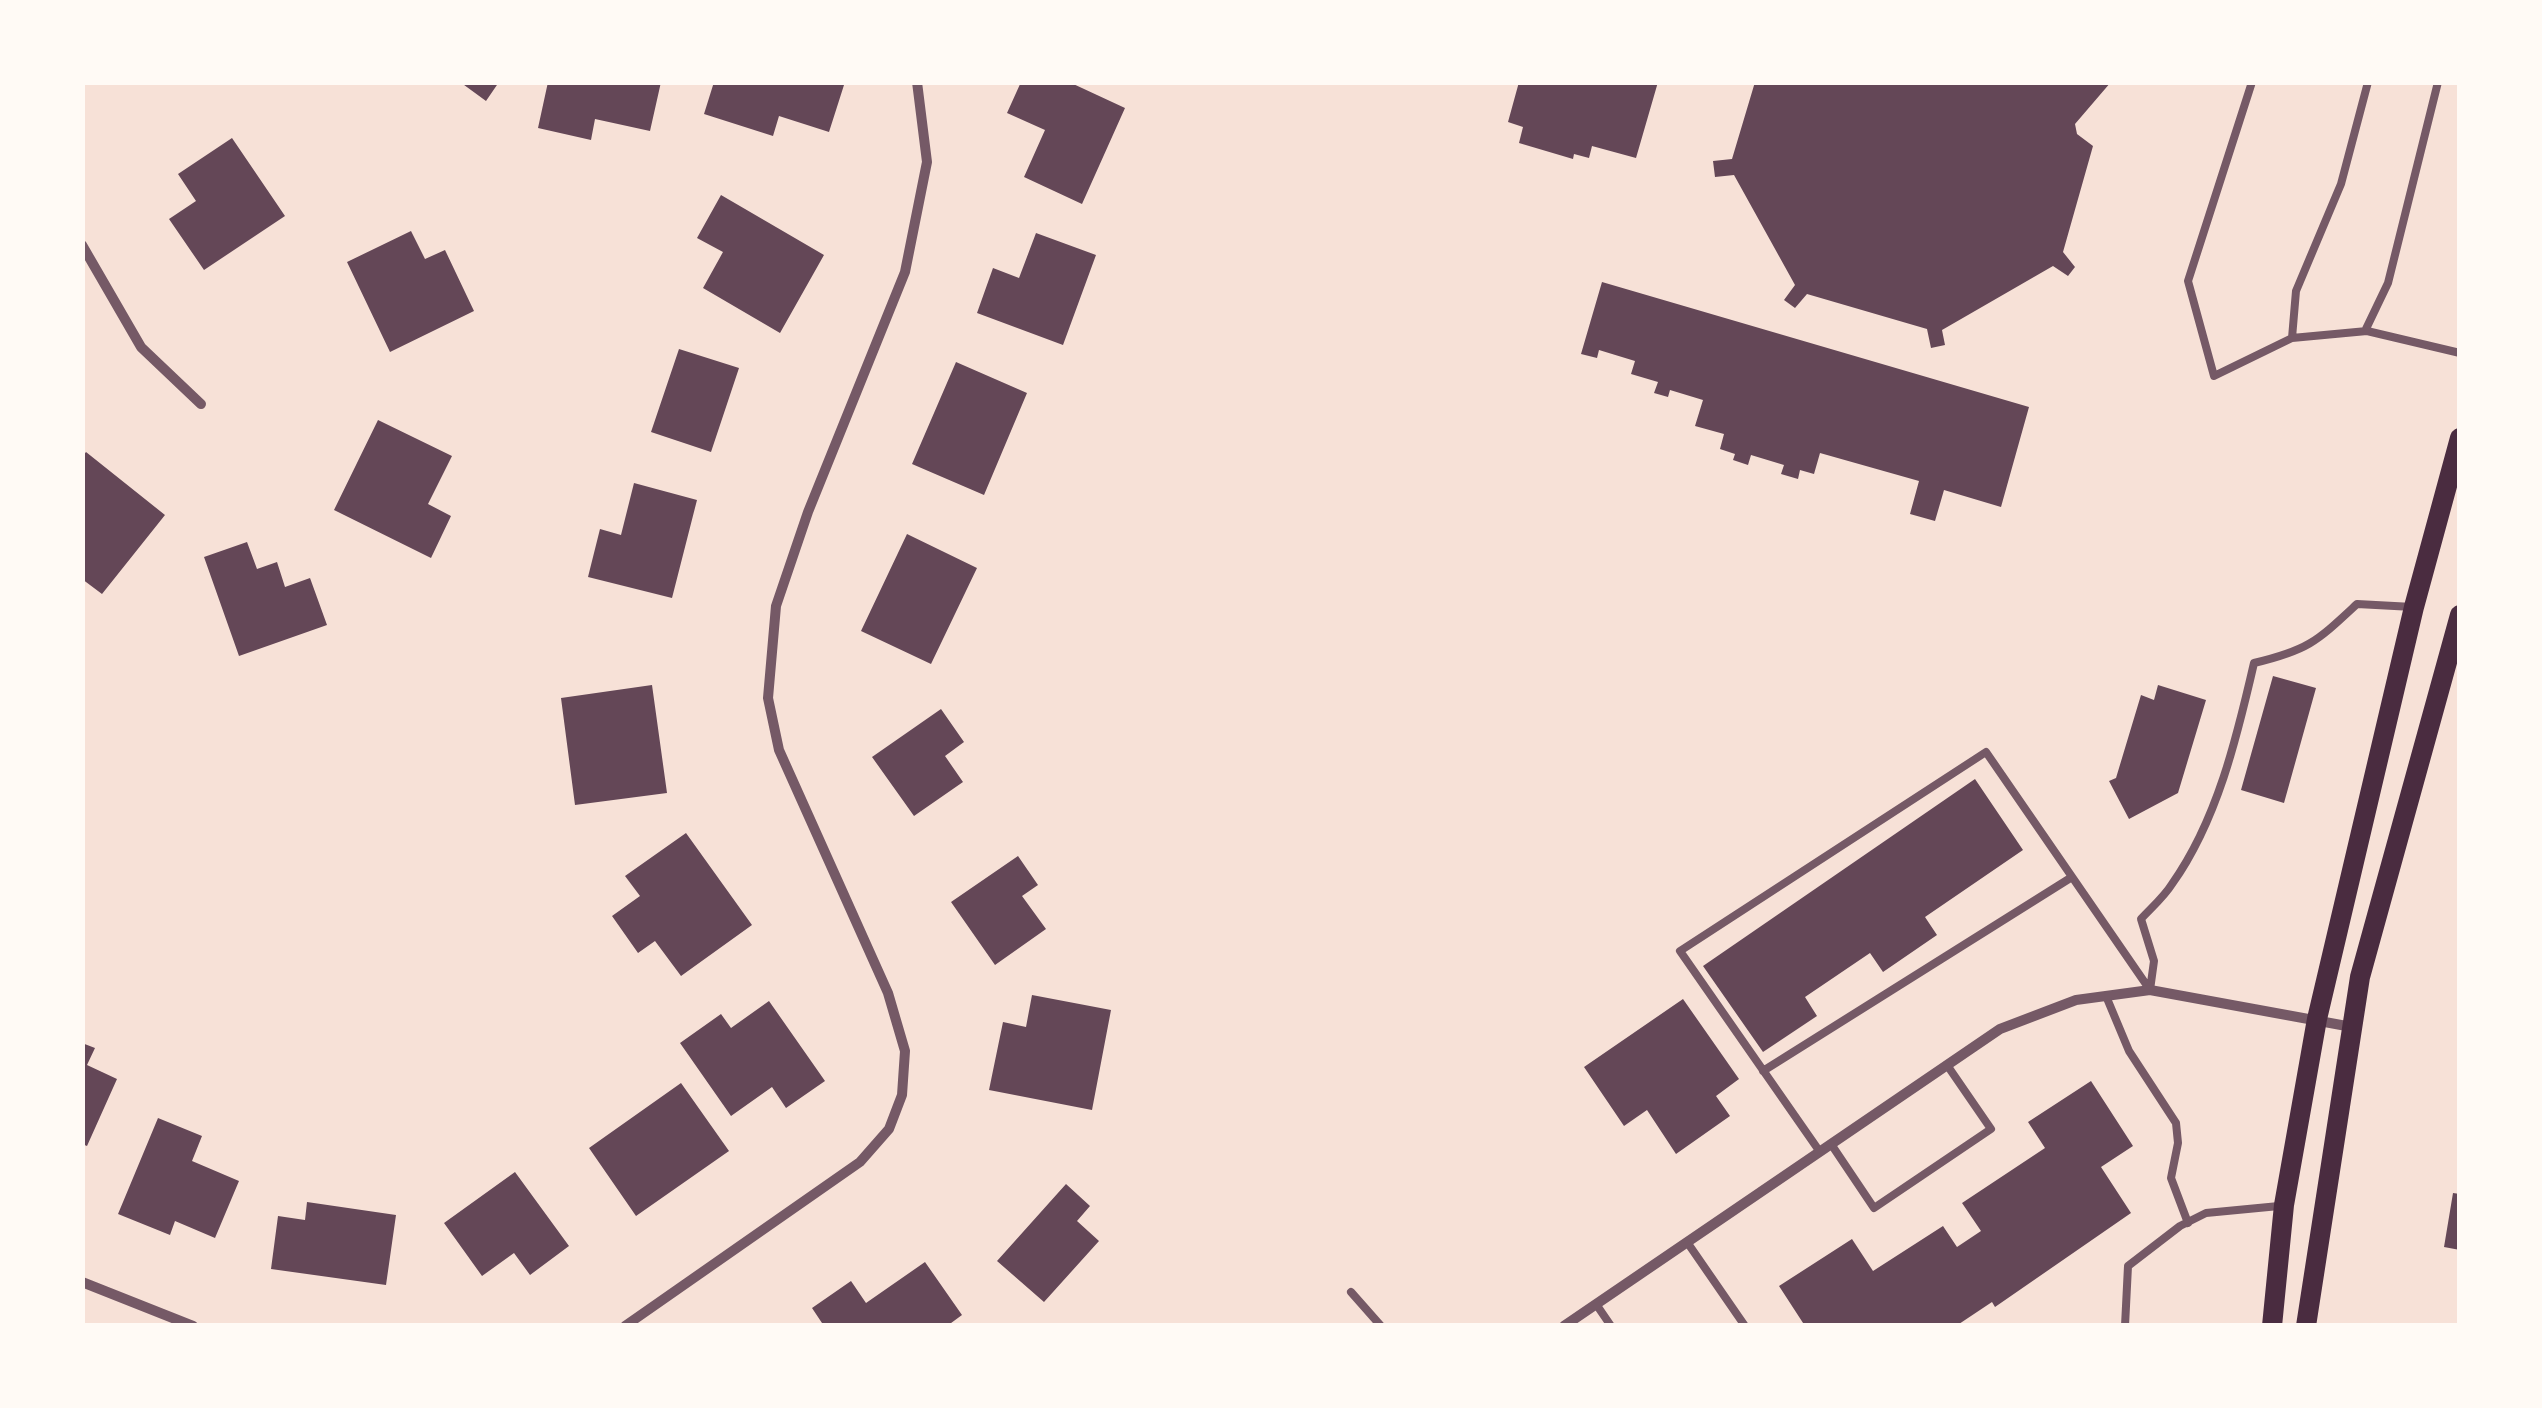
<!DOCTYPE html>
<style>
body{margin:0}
#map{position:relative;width:2542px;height:1408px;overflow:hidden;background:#f7e1d7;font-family:Literata,serif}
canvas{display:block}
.frame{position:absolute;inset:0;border:85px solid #fffaf5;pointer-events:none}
</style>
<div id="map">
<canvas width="2542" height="1408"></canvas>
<div class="frame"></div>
</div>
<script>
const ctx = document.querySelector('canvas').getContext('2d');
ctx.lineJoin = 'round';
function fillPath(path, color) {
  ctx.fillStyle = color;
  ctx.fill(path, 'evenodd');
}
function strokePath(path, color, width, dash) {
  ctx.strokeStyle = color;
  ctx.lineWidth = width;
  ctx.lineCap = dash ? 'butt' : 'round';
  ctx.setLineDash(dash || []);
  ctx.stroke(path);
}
const building = new Path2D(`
 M 460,82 L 499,82 L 486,101 Z
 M 548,82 L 661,82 L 650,131 L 595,119 L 591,140 L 538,128 Z
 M 714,82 L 837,82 L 844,85 L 829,132 L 779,116 L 773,136 L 704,114 Z
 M 1021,82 L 1069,82 L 1125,108 L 1082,204 L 1024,177 L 1045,130 L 1007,113 Z
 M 1519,82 L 1658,82 L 1636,158 L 1592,146 L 1589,158 L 1574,154 L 1573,159 L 1519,143 L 1523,127 L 1508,122 Z
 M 1755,82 L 2111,82 L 2075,124 L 2077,134 L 2093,146 L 2063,252 L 2075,267 L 2068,276 L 2053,266 L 1942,330 L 1945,345 L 1931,348 L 1927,329 L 1807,294 L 1795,308 L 1784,300 L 1795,285 L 1734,175 L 1715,177 L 1713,161 L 1732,159 Z
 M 232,138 L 285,216 L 204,270 L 169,219 L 196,201 L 178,174 Z
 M 721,195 L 824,255 L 780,333 L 703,288 L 723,252 L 697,238 Z
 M 411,231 L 425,259 L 445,250 L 474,311 L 390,352 L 347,262 Z
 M 1036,233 L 1096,255 L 1063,345 L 977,313 L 993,268 L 1019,278 Z
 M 1602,282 L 2029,407 L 2001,507 L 1944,490 L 1935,521 L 1910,514 L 1919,481 L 1820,453 L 1814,474 L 1800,470 L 1798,479 L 1781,474 L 1784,465 L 1751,455 L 1748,465 L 1733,460 L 1735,454 L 1720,449 L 1724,434 L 1695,426 L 1703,400 L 1670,390 L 1668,397 L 1654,393 L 1658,382 L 1631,374 L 1635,361 L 1599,350 L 1597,358 L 1581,354 Z
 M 679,349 L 739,368 L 711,452 L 651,432 Z
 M 956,362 L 1027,393 L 984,495 L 912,464 Z
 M 378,420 L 452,456 L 428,504 L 451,516 L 431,558 L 334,510 Z
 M 86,452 L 165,515 L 102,594 L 82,579 L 82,457 Z
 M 634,483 L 697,500 L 672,598 L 588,577 L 600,529 L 621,535 Z
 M 907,534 L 977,568 L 931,664 L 861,631 Z
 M 247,542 L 257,569 L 277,562 L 285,587 L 310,578 L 327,625 L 239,656 L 204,557 Z
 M 2273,676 L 2316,688 L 2284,803 L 2241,790 Z
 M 652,685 L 667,793 L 575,805 L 561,698 Z
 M 2158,685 L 2206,700 L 2178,793 L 2129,819 L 2109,781 L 2116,778 L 2141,695 L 2154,700 Z
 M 941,709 L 964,742 L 945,756 L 963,782 L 914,816 L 872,757 Z
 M 1975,779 L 2023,850 L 1925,917 L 1937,935 L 1883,972 L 1870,953 L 1805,997 L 1817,1016 L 1763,1052 L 1703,966 Z
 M 686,833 L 752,925 L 681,976 L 655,941 L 638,953 L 612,916 L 640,896 L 625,876 Z
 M 1018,856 L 1038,885 L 1022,896 L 1046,929 L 995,965 L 951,902 Z
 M 1032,995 L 1111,1010 L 1092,1110 L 989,1090 L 1003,1022 L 1026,1027 Z
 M 1683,999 L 1739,1079 L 1716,1096 L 1730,1116 L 1676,1154 L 1647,1110 L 1624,1126 L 1584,1067 Z
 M 769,1001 L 825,1081 L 786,1108 L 772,1087 L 731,1116 L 680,1043 L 721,1014 L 731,1028 Z
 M 82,1043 L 95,1048 L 87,1065 L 117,1079 L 87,1146 L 82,1144 Z
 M 2091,1081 L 2133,1146 L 2101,1167 L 2131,1213 L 1995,1307 L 1992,1302 L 1956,1326 L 1805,1326 L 1779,1286 L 1852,1239 L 1873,1271 L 1943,1226 L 1957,1247 L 1981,1231 L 1962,1203 L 2045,1148 L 2028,1122 Z
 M 681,1083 L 729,1151 L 636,1216 L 589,1148 Z
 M 158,1118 L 202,1136 L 192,1161 L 239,1181 L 215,1238 L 175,1221 L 170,1235 L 118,1214 Z
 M 515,1172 L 569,1246 L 530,1275 L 514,1253 L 482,1276 L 444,1223 Z
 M 1066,1184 L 1090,1206 L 1077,1221 L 1099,1241 L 1044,1302 L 997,1261 Z
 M 2453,1193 L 2460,1194 L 2460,1250 L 2444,1247 Z
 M 307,1202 L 396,1215 L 386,1285 L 271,1269 L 278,1216 L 305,1220 Z
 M 925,1262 L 962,1315 L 947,1326 L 824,1326 L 812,1308 L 851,1281 L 866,1303 Z`);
const service = new Path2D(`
 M 2252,82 L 2188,281 L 2214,376 L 2292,338 L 2367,331 L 2460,353
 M 2365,331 L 2388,283 L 2438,82
 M 2292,338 L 2296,291 L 2341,184 L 2368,82
 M 2150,990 L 2154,961 L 2141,919 C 2151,908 2164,897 2172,884 C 2217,821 2237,737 2254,663 C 2309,650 2317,641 2357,604 L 2413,607
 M 2106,996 L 2129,1051 L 2176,1123 L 2178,1143 L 2171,1178 L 2188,1223
 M 1763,1071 L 2072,877
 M 1831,1144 L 1874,1208 L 1991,1129 L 1947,1065
 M 1820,1152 L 1680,951 L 1986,752 L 2150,990
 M 1687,1242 L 1745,1326
 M 1351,1292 L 1381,1326
 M 1596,1304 L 1611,1326
 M 2125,1326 L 2128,1266 L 2180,1226 L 2206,1213 L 2279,1206`);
const minor = new Path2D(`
 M 82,245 L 141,347 L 201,404
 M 82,1282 L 193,1326
 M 625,1326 L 860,1162 L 889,1129 L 902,1095 L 905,1051 L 888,993 L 779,750 L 768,698 L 776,606 L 808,512 L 905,272 L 927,162 L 917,82
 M 1564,1326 L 2000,1029 L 2076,1000 L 2150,990 L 2352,1027`);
const secondary = new Path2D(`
 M 2272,1326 L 2284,1205 L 2317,1019 L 2414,607 L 2460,438
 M 2306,1326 L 2360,977 L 2460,615`);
fillPath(building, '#644757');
strokePath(service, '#755966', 8);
strokePath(minor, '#755966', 10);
strokePath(secondary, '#4a2c40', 20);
</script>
